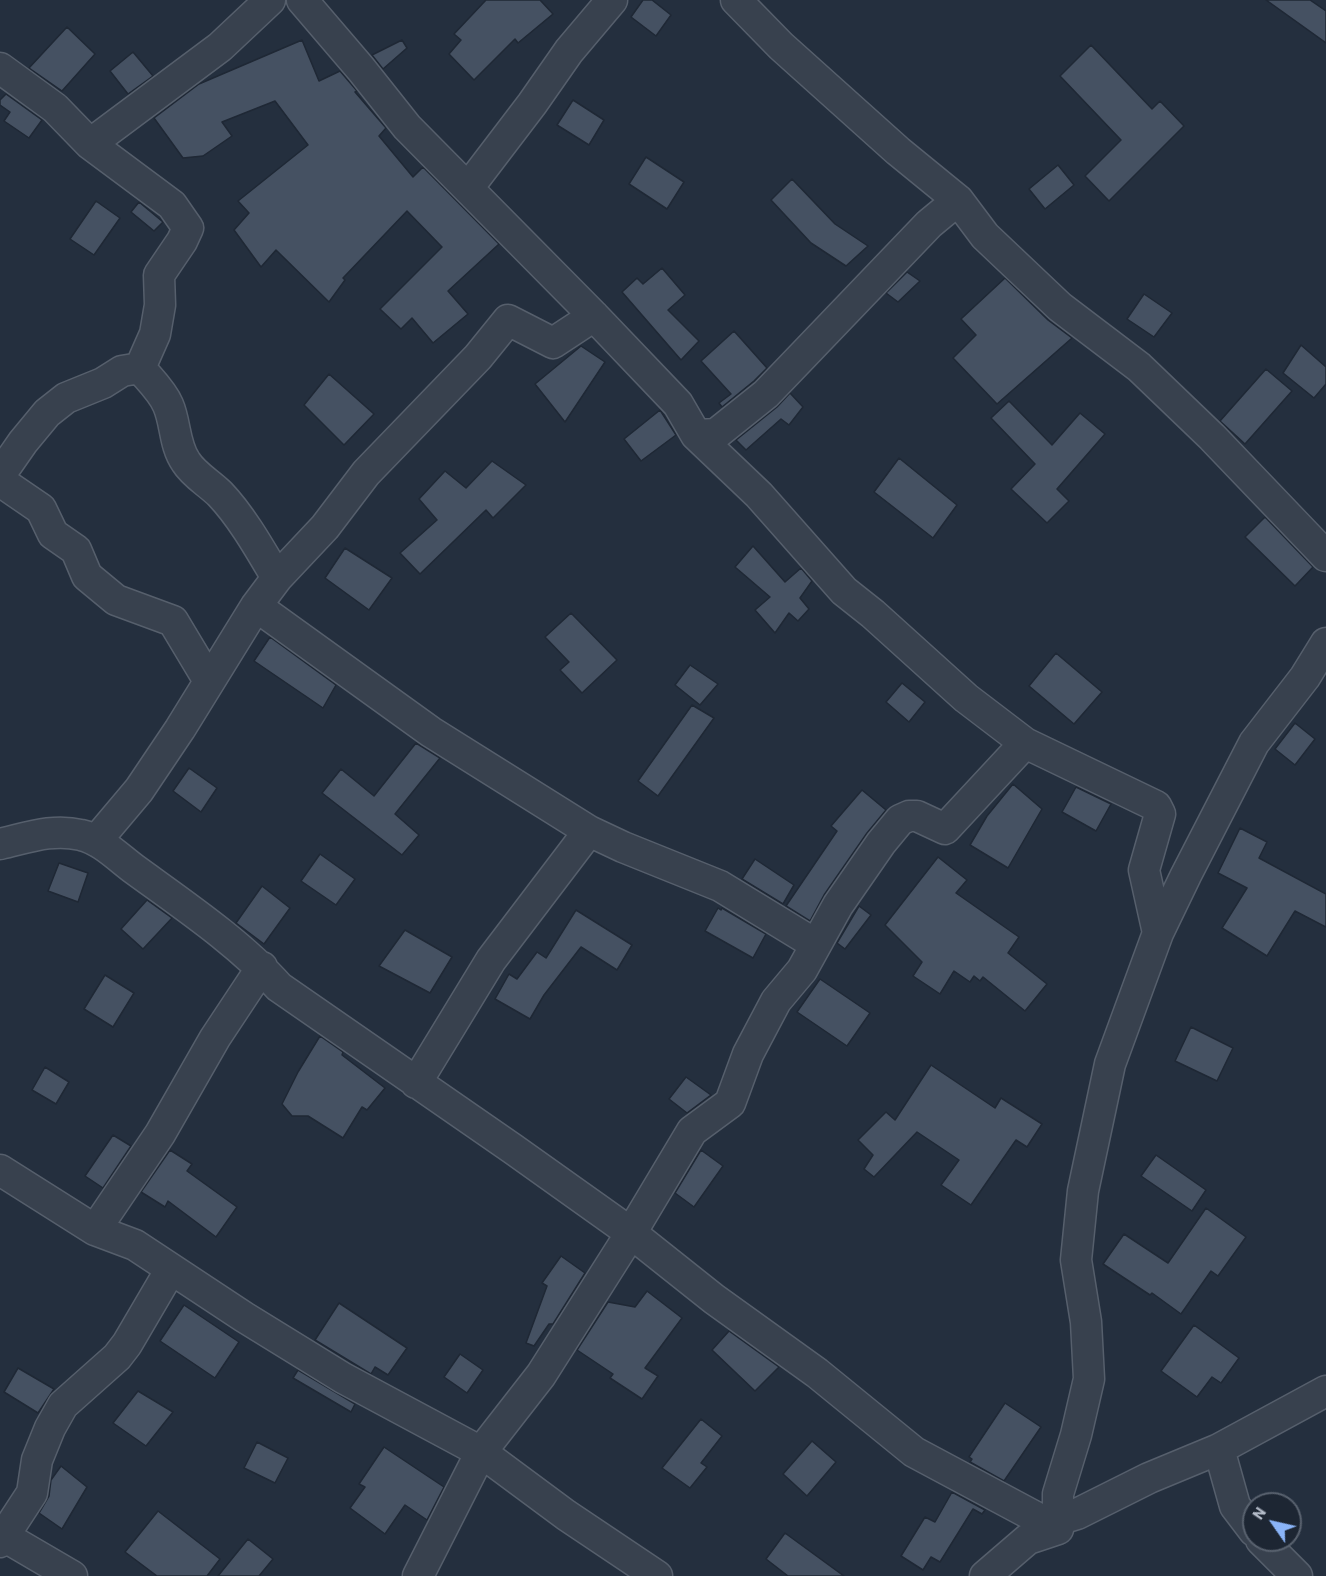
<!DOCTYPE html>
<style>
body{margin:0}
#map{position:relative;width:1326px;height:1576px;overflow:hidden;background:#242f3e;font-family:Barlow,sans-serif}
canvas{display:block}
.north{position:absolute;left:1242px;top:1492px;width:60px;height:60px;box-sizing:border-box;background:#1d2633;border:2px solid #59626f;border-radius:50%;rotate:304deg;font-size:16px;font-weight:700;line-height:24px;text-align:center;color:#b4bcc9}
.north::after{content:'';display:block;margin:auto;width:21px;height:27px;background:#8ab4f8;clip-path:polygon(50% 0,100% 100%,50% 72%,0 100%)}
</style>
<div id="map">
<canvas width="1326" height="1576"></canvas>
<div class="north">N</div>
</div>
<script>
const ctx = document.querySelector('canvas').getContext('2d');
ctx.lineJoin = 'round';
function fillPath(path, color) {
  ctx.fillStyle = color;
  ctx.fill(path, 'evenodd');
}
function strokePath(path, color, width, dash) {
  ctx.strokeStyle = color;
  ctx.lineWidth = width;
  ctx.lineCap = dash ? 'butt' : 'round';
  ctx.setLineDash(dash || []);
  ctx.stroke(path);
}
const building = new Path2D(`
 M 486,0 L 540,0 L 553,14 L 518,43 L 515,39 L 474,80 L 449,54 L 461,40 L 454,34 Z
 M 643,0 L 652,0 L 671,15 L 656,36 L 631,17 Z
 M 1266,0 L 1310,0 L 1326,11 L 1326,43 Z
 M 67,27 L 95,54 L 62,91 L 29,68 Z
 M 302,40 L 319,81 L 340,71 L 357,91 L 355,92 L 386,128 L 379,136 L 413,177 L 423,167 L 499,244 L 448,291 L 468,314 L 433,343 L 412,318 L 401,329 L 380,309 L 442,247 L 407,211 L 343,278 L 345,280 L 329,302 L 276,250 L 261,267 L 234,230 L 249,213 L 238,201 L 308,145 L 275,101 L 222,122 L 232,136 L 203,156 L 183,158 L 154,118 L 199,84 Z
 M 402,40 L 407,48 L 383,69 L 372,55 Z
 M 1091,45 L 1152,109 L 1160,101 L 1184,126 L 1109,201 L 1085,176 L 1121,140 L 1060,76 Z
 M 133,52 L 153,76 L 128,94 L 110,71 Z
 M 6,94 L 42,120 L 29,138 L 4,121 L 10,112 L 0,105 L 0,100 Z
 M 573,100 L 604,120 L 589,145 L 557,125 Z
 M 646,157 L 684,182 L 667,209 L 629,184 Z
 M 1058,165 L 1074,185 L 1045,209 L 1029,189 Z
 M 792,179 L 835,224 L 868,246 L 846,266 L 811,243 L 771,200 Z
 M 96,201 L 120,218 L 94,255 L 70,239 Z
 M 139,202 L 163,222 L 154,231 L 131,212 Z
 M 662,268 L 685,295 L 668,310 L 699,341 L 681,360 L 622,292 L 637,278 L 643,284 Z
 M 907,272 L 920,281 L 898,302 L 886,293 Z
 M 1005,278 L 1048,320 L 1072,338 L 997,404 L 953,358 L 976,335 L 961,319 Z
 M 1144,294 L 1172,313 L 1154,337 L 1127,319 Z
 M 734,331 L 767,368 L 754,381 L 722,407 L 719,403 L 731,394 L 701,361 Z
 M 1301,345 L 1326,367 L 1326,384 L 1314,398 L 1283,373 Z
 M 581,346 L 605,362 L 565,422 L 535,384 Z
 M 1266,369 L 1292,391 L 1245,444 L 1220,421 Z
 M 329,374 L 374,414 L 344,445 L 304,405 Z
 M 790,393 L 803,407 L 789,425 L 781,419 L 746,450 L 736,440 L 777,407 Z
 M 1009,401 L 1052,445 L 1080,413 L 1105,434 L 1057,489 L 1069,501 L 1047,523 L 1011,489 L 1035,464 L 991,418 Z
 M 660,410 L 676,435 L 641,461 L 624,439 Z
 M 899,458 L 957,505 L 933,538 L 874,492 Z
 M 492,461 L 526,485 L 493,518 L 486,510 L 420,574 L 400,553 L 437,520 L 419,499 L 445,471 L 466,488 Z
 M 1265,517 L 1313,567 L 1295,586 L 1245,537 Z
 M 753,546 L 785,582 L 801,568 L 812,581 L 800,598 L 809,609 L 798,621 L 789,613 L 775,633 L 755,610 L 770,597 L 735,567 Z
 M 345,548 L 392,578 L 369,610 L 325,578 Z
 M 571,613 L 617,660 L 582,693 L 560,670 L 569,662 L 545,637 Z
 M 270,637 L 336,685 L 323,708 L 254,661 Z
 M 1056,653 L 1102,692 L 1074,724 L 1029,686 Z
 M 690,665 L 718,684 L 700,705 L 675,685 Z
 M 902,683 L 925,702 L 909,722 L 886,702 Z
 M 692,705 L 714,718 L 658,796 L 638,781 Z
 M 1295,723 L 1315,739 L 1295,765 L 1275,749 Z
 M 416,743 L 440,758 L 395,814 L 419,835 L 402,855 L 322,793 L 341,769 L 374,796 Z
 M 189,768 L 217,788 L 201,812 L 173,791 Z
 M 1013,784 L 1042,809 L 1008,868 L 970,845 L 987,816 Z
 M 1076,787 L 1111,804 L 1096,831 L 1062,812 Z
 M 862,790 L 886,810 L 867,833 L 824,895 L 810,921 L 786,906 L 837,831 L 831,826 Z
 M 1240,828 L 1267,842 L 1259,858 L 1326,894 L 1326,927 L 1295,911 L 1267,956 L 1222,928 L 1247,888 L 1218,873 Z
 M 320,854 L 355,879 L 336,905 L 301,881 Z
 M 938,857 L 967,880 L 956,893 L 1019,937 L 1008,953 L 1047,984 L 1025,1011 L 983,977 L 980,981 L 974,976 L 970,982 L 954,971 L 940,994 L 913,976 L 922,962 L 885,925 Z
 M 755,859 L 794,885 L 783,904 L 742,879 Z
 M 59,863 L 88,873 L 78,902 L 48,891 Z
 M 262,886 L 290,908 L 264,944 L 236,923 Z
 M 147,900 L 172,918 L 143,949 L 121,929 Z
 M 859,906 L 871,915 L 845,949 L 837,943 Z
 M 718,908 L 721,910 L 722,908 L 766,934 L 753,958 L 705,931 Z
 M 576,910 L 632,945 L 617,970 L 581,947 L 544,995 L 530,1019 L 495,999 L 509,974 L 517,979 L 537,952 L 546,958 Z
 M 405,930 L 452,957 L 430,993 L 379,966 Z
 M 105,975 L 134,993 L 113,1027 L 84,1009 Z
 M 820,979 L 870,1013 L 847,1046 L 797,1012 Z
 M 1191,1027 L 1233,1048 L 1217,1081 L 1175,1061 Z
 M 320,1036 L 343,1052 L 342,1055 L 385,1088 L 367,1110 L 362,1107 L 343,1138 L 308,1116 L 292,1116 L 282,1104 L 298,1072 Z
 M 931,1065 L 995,1108 L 1001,1098 L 1042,1124 L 1027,1147 L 1016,1140 L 971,1205 L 941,1185 L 959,1160 L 917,1132 L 874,1177 L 864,1169 L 873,1155 L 858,1140 L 886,1112 L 895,1120 Z
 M 45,1067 L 69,1082 L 56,1104 L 32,1090 Z
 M 686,1077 L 711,1095 L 687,1113 L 669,1099 Z
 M 113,1135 L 131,1146 L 103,1188 L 85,1176 Z
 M 170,1150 L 192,1164 L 187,1171 L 237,1207 L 216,1237 L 168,1201 L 165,1207 L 141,1192 Z
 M 701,1150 L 723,1166 L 694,1207 L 675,1193 Z
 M 1156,1155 L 1206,1190 L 1192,1211 L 1141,1176 Z
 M 1206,1208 L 1246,1237 L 1218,1276 L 1211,1271 L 1181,1314 L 1152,1293 L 1150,1295 L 1103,1264 L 1124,1234 L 1168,1263 Z
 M 561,1256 L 585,1273 L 553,1324 L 549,1324 L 534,1346 L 526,1343 L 547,1286 L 542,1283 Z
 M 647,1291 L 682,1318 L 645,1368 L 658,1376 L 642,1399 L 610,1378 L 613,1374 L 577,1350 L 608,1302 L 635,1307 Z
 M 339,1303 L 407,1348 L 388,1375 L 375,1367 L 371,1374 L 315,1340 Z
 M 184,1305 L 239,1342 L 215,1378 L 160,1341 Z
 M 1194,1325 L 1239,1358 L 1221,1383 L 1212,1377 L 1197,1397 L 1161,1371 Z
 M 729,1331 L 779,1367 L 755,1391 L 712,1350 Z
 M 460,1354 L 483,1370 L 467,1393 L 444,1377 Z
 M 18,1368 L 54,1389 L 38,1413 L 4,1392 Z
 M 298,1370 L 355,1404 L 351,1412 L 293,1378 Z
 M 138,1391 L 173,1412 L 146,1446 L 113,1423 Z
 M 1005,1403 L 1041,1427 L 1004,1481 L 970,1462 L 972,1459 L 969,1457 Z
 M 701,1419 L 722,1436 L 701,1463 L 707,1467 L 690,1488 L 662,1468 Z
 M 812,1441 L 836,1462 L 807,1496 L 783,1474 Z
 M 257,1442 L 288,1458 L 275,1483 L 244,1468 Z
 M 384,1447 L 444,1487 L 427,1520 L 405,1505 L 385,1534 L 350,1508 L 365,1487 L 359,1484 Z
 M 61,1466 L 87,1487 L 62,1529 L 39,1513 L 49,1496 L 51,1480 Z
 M 952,1492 L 985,1510 L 982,1514 L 973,1509 L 940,1562 L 931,1557 L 923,1570 L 901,1556 L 925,1517 L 935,1522 Z
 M 158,1511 L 220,1559 L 207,1576 L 157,1576 L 125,1552 Z
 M 785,1533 L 844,1576 L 788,1576 L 766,1559 Z
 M 248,1539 L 273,1559 L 259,1576 L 218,1576 Z`);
const street = new Path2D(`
 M 302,0 L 361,69 L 407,127 L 594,316 L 678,404 L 696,435 L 759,495 L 844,591 L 873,614 L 966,698 L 1025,743 L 1156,806 L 1160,814 L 1144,870 L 1158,933
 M 736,0 L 781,46 L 898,151 L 958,200 L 985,236 L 1060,307 L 1139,367 L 1212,437 L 1326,556
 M 0,68 L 55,108 L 90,144 L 172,205 L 188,228 L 182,241 L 159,275 L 160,305 L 155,334 L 140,368 L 122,371 L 103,383 L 66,398 L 47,413 L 23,442 L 0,475
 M 90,144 L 220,47 L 270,0
 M 468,188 L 532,104 L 569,51 L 612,0
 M 140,368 C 149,379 162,391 168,405 C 176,423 174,445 186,462 C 194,475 209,483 220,494 C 242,517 261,551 277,578
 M 696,435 L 716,434 L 766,394 L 929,224 L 958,200
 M 0,481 L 41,509 L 53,534 L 76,550 L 87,576 L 116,600 L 173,621 L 209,681
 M 256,606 L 431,732 L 589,831 L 623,847 L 720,886 L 815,944
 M 96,841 L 139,790 L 180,729 L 256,606 L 277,578 L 325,527 L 366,473 L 478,357 L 508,320 L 553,343 L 594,316
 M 0,844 C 27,838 52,828 81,835 C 100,839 118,857 134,869 C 182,904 240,943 279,987 L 513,1149 L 631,1233 L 714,1299 L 817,1373 L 914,1452 L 1058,1529 L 1061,1519 L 1077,1514 L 1149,1478 L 1219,1449 L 1326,1391
 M 416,1083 L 491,960 L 589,831
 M 0,1170 L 95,1230 L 135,1245 L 244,1317 L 343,1378 L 481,1452 L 566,1515 L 657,1576
 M 95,1230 L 160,1134 L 215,1038 L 262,967
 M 1219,1449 L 1235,1506 L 1254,1531
 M 0,1534 L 72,1576
 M 1261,1540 L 1297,1576
 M 0,1542 L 32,1493 L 37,1460 L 50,1428 L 63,1405 L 117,1357 L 127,1344 L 171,1269
 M 418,1576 L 481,1452 L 541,1375 L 631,1233 L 692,1131 L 730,1103 L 748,1054 L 776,1001 L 802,970 L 838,905 L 881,843 L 900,820 L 909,816 L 917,816 L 945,829 L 1025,743
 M 985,1576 L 1028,1539 L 1058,1529 L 1058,1494 L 1076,1435 L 1089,1379 L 1086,1322 L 1076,1260 L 1083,1191 L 1110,1064 L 1158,933 L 1186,875 L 1254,743 L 1305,677 L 1326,643`);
fillPath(building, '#455162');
strokePath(building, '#1f2835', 1.5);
strokePath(street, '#565f6c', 33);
strokePath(street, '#38414e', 30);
</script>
